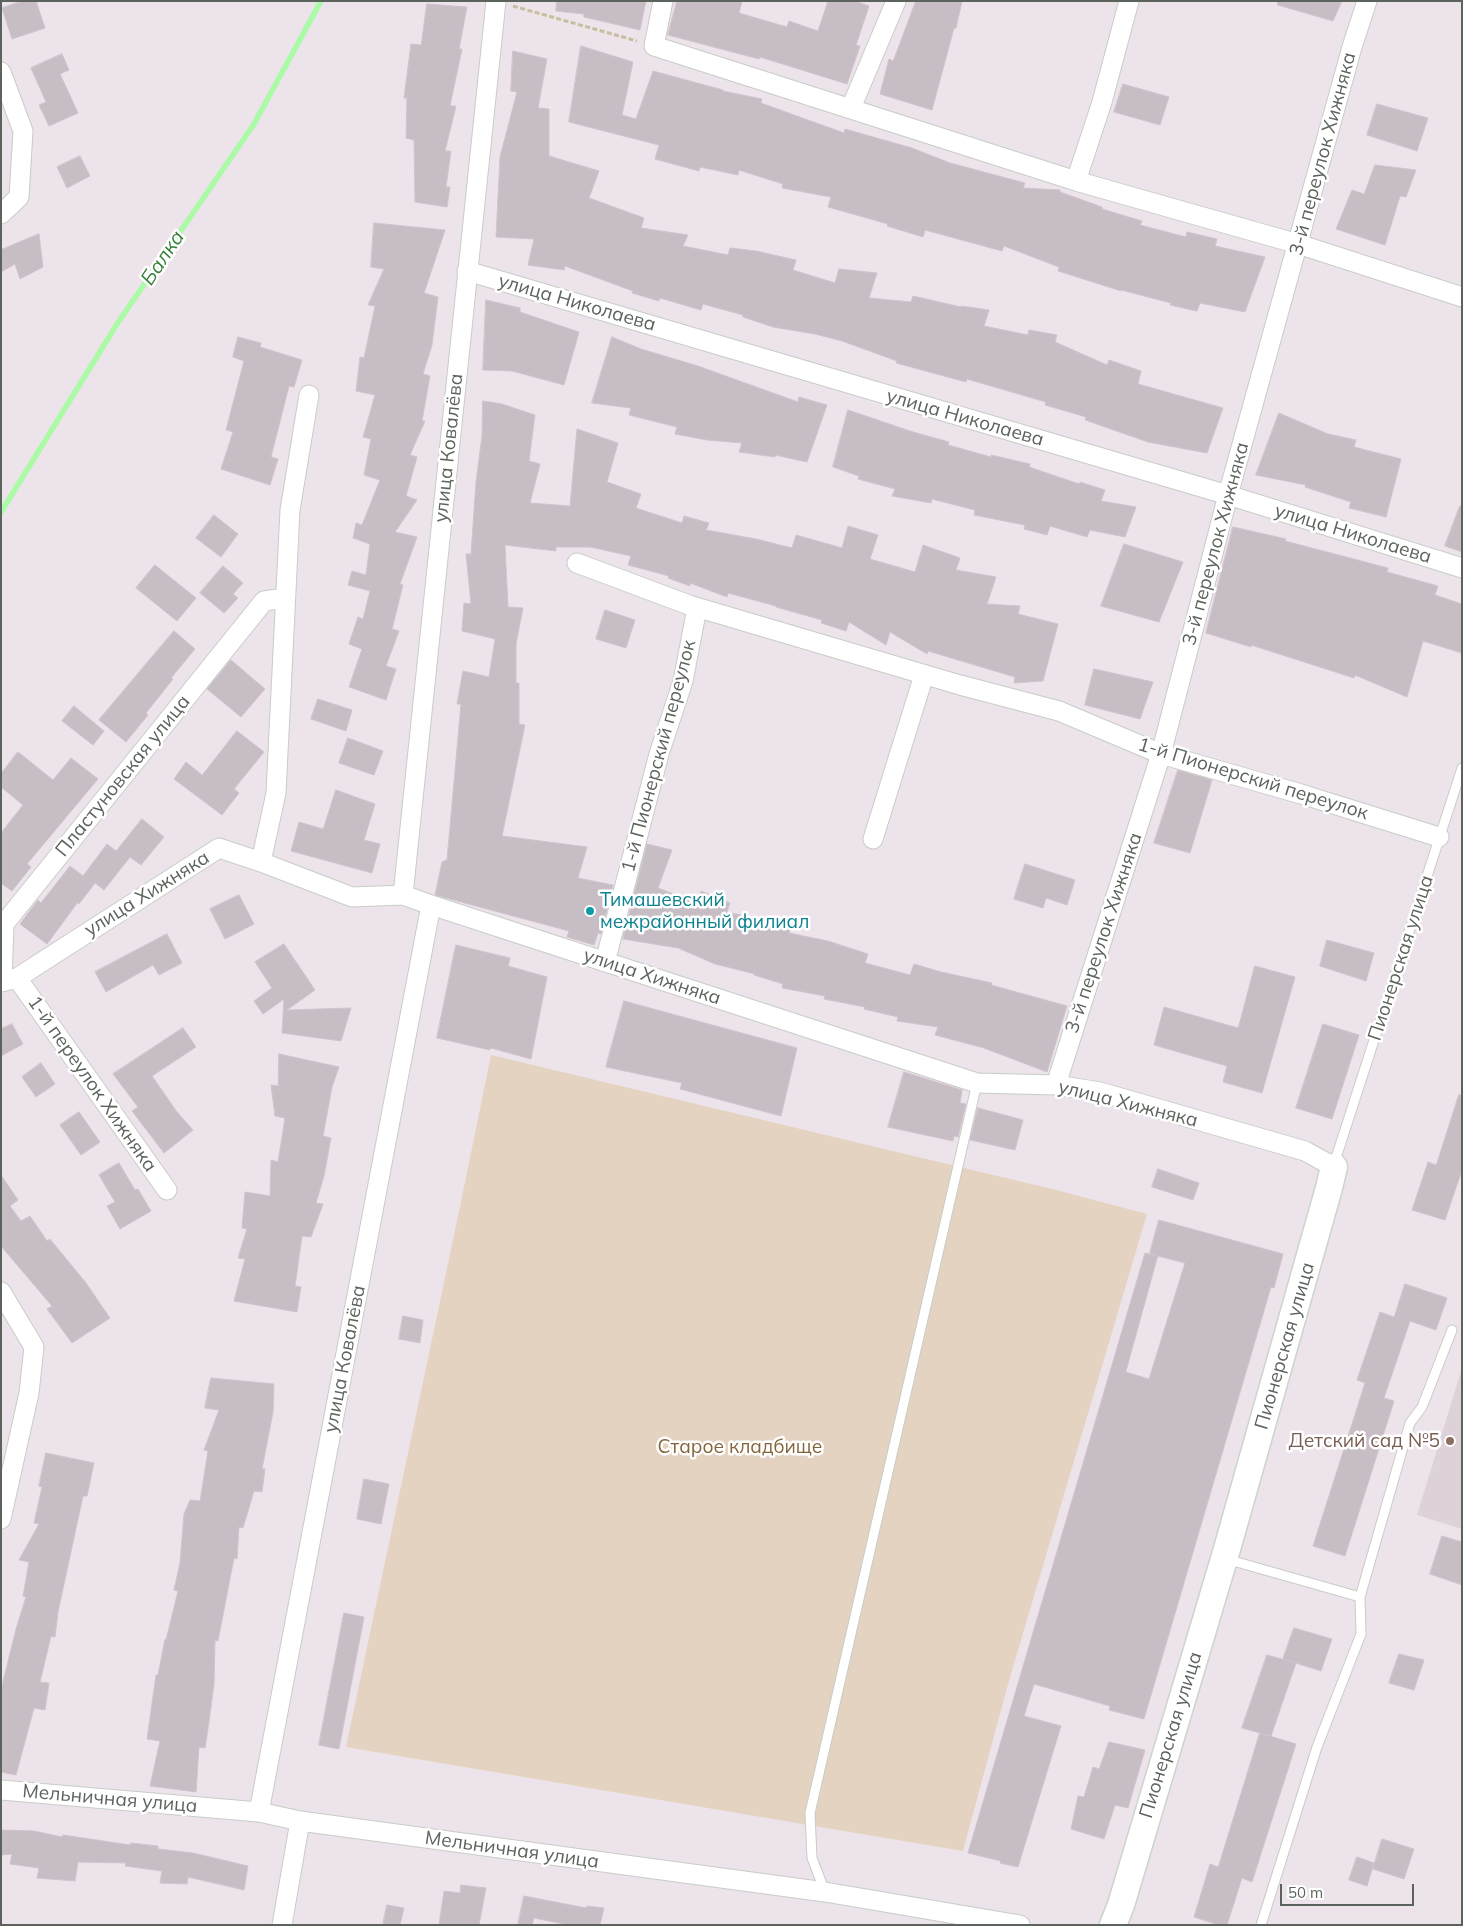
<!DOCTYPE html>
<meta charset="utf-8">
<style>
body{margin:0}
#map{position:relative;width:1463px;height:1926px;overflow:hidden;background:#ede3ea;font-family:Mulish,sans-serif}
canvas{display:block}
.frame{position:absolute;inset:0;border:2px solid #5b635c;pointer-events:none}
.scale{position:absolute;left:1280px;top:1884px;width:134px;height:22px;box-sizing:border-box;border:2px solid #5b635c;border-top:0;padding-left:6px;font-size:15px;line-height:18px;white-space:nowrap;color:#5b635c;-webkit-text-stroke:4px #fff;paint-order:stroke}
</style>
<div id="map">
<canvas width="1463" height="1926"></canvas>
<div class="frame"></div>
<div class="scale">50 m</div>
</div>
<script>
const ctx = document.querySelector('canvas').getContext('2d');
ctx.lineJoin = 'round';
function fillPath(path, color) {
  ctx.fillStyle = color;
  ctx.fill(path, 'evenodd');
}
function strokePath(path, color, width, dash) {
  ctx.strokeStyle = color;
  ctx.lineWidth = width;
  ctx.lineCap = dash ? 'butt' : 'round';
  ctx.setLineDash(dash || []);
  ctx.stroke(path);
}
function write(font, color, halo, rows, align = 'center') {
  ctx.font = font + ' Mulish,sans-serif';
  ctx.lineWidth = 5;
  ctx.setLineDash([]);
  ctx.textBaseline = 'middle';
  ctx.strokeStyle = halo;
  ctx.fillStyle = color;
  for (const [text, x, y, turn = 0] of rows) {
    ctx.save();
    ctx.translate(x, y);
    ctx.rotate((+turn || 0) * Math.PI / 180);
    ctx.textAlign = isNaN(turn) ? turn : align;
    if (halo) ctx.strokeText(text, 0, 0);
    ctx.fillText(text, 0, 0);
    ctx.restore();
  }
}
const education = new Path2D(`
 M 1462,1368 L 1462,1529 L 1417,1515 Z`);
const green = new Path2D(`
 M 491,1055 L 1056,1190 L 1147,1214 L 1008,1684 L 963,1851 L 346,1747 L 461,1202 Z`);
const stream = new Path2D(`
 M 1,512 L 117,324 L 254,124 L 321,1`);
const building = new Path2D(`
 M 23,1 L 36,1 L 45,28 L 12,39 L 2,8 Z
 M 557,1 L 646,1 L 640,30 L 584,17 L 584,14 L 556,11 Z
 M 677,1 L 742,1 L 739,13 L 787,27 L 789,21 L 818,31 L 828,1 L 855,1 L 869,6 L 856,45 L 860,46 L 847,84 L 760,57 L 759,59 L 668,35 Z
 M 916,1 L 962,1 L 956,28 L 954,28 L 932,110 L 880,94 L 889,59 L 893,61 Z
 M 1278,1 L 1342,1 L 1333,21 L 1278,5 Z
 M 427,4 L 467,7 L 459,49 L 462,49 L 450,106 L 456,106 L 445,151 L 451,151 L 446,187 L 450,187 L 447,207 L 415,202 L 414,140 L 406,138 L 407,98 L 404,98 L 411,44 L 421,45 Z
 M 581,46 L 633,62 L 622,115 L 636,119 L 653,71 L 723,90 L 723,91 L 762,99 L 761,103 L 844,133 L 845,129 L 912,148 L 950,163 L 1025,183 L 1023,188 L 1060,190 L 1060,192 L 1102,207 L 1102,209 L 1142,221 L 1140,225 L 1186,237 L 1187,232 L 1217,239 L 1215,246 L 1265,257 L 1245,312 L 1200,303 L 1197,311 L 1170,305 L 1171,303 L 1121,290 L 1121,291 L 1058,271 L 1059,267 L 1004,246 L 1002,251 L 925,230 L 923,237 L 887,226 L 888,224 L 828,207 L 831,197 L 782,188 L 783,184 L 739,170 L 738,175 L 700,167 L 699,171 L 655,159 L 659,145 L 569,122 Z
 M 513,51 L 547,59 L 538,108 L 549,109 L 549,156 L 599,171 L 589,198 L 644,218 L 641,228 L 688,235 L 683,246 L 728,255 L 730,248 L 756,251 L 796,260 L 793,270 L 835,283 L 839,269 L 877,273 L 869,298 L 911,302 L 913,296 L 961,307 L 961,306 L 989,310 L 984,326 L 1028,335 L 1029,330 L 1057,335 L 1055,342 L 1107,365 L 1109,360 L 1141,371 L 1138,384 L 1223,408 L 1207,453 L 1148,442 L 1085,420 L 1086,417 L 1045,405 L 1046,402 L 967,379 L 966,382 L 896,363 L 897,361 L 842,341 L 815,334 L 773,327 L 743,317 L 743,315 L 703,304 L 701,310 L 660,298 L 659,301 L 632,293 L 633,291 L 565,266 L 564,270 L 528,265 L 534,239 L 496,237 L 500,157 L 517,92 L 511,91 Z
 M 62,54 L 69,70 L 60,74 L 78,113 L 49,126 L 39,105 L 46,102 L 31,68 Z
 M 1123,84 L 1169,97 L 1160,125 L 1114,112 Z
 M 1377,104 L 1428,118 L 1417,151 L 1367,135 Z
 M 80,156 L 90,176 L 67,188 L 57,167 Z
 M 1375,165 L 1416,170 L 1406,197 L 1400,196 L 1385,245 L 1336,229 L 1352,190 L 1364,194 Z
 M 374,223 L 445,230 L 424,293 L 438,297 L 432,345 L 423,374 L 430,376 L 422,421 L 425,421 L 410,455 L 417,457 L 406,496 L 417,500 L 395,532 L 417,537 L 400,584 L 403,585 L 392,629 L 399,631 L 386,666 L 396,669 L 386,700 L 349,687 L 362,649 L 349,644 L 358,617 L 363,619 L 370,591 L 348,585 L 352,571 L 366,575 L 370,544 L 353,538 L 356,523 L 362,525 L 380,480 L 364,475 L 371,439 L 363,437 L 375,395 L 356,391 L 360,357 L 364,358 L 375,306 L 368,305 L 384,269 L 371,267 Z
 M 39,234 L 43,267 L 20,279 L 15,264 L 1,272 L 1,250 Z
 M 486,300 L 520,308 L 520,312 L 579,332 L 564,385 L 512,371 L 483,370 Z
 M 238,337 L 261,343 L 260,347 L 302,360 L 294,387 L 289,386 L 271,457 L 278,459 L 270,485 L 221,469 L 233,432 L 226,430 L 244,361 L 233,357 Z
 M 612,337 L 641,349 L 698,366 L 798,402 L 799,397 L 827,405 L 807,462 L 775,455 L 775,457 L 739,452 L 742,443 L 707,440 L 675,434 L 677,427 L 629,415 L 631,408 L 592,403 Z
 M 483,401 L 502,404 L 535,415 L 529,461 L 540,464 L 530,503 L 570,506 L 577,429 L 618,443 L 607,482 L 641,494 L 636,508 L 682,523 L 684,516 L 709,523 L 706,530 L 756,539 L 792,548 L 796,535 L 842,548 L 848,526 L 878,535 L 870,559 L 915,572 L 923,545 L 960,558 L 956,570 L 996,577 L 987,604 L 1020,606 L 1018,614 L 1058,624 L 1043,681 L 1014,683 L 1015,677 L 928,651 L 927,654 L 890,632 L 886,645 L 849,622 L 846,631 L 821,623 L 822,620 L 776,607 L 776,606 L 728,593 L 727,597 L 690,583 L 690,586 L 668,578 L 669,576 L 628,565 L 631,556 L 590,547 L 556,547 L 556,551 L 505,545 L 508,607 L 523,608 L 516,644 L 516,683 L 519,683 L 519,724 L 525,725 L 502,836 L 587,847 L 578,878 L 613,885 L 601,934 L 598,933 L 594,945 L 567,937 L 569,931 L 435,895 L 442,862 L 447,860 L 461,704 L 457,704 L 463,671 L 489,677 L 495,639 L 462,631 L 464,603 L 471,604 L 466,554 L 471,554 L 476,482 L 482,436 Z
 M 848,410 L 913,432 L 949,442 L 948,445 L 991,457 L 991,455 L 1030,464 L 1029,467 L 1079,484 L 1080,482 L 1105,490 L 1101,501 L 1136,507 L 1125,537 L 1090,530 L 1087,537 L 1050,526 L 1047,535 L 1024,529 L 1025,525 L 974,515 L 975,510 L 932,499 L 931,503 L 892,496 L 895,489 L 858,479 L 859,476 L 833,467 Z
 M 1279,413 L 1328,434 L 1356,440 L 1354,447 L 1401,459 L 1386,517 L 1349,508 L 1351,502 L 1305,487 L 1306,485 L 1256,475 Z
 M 1460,506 L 1462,507 L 1462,552 L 1445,546 Z
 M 214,515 L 238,534 L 221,557 L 196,538 Z
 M 1233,527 L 1286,539 L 1285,541 L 1388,568 L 1387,572 L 1438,586 L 1435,595 L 1462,604 L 1462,653 L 1423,641 L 1407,697 L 1355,675 L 1354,678 L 1251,645 L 1251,647 L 1206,633 Z
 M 1124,544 L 1183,562 L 1159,622 L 1101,606 Z
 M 155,565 L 196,598 L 177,621 L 136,588 Z
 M 223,566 L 243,583 L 233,594 L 238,598 L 224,613 L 200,593 Z
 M 605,610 L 635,620 L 626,648 L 596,639 Z
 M 174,631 L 195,649 L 171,678 L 173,679 L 146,713 L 148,715 L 126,742 L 99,720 Z
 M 231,660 L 265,689 L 241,717 L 207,689 Z
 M 1094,669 L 1153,682 L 1140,719 L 1085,705 Z
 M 318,699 L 352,710 L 346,731 L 311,719 Z
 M 74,706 L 104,731 L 93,745 L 62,721 Z
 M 237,731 L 264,752 L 234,789 L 239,793 L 222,815 L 174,779 L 186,762 L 202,775 Z
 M 348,738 L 383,751 L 374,775 L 339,763 Z
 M 18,752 L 53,780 L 71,758 L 98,779 L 27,864 L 31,867 L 12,891 L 1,883 L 1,833 L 23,805 L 1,787 L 1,774 Z
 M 1178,770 L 1212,780 L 1190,853 L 1154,843 Z
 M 336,790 L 375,804 L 364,840 L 380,844 L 372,873 L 291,851 L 299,822 L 323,829 Z
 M 142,819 L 164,837 L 141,865 L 130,857 L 104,890 L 95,883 L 79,904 L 78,902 L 47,944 L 20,924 L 38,900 L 41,903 L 70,866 L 83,876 L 107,844 L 116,851 Z
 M 647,844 L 672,850 L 658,888 L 697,903 L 701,891 L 730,903 L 727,912 L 765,920 L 764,924 L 790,930 L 789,933 L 828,941 L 868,954 L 865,963 L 910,975 L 914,964 L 941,972 L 992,983 L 991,985 L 1067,1006 L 1047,1072 L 984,1048 L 935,1035 L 938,1027 L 897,1021 L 898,1017 L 864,1009 L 865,1007 L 824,999 L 825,996 L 782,988 L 783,984 L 754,975 L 755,974 L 715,964 L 678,948 L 623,939 Z
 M 1025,864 L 1075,880 L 1067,905 L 1046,898 L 1043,908 L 1014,899 Z
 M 239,895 L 254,924 L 225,939 L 210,909 Z
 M 167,934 L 182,963 L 159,975 L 153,965 L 106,992 L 95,972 Z
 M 1327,940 L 1374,953 L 1366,981 L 1320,966 Z
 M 284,944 L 315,990 L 287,1010 L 351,1008 L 341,1041 L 282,1033 L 284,999 L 263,1014 L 254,1001 L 272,988 L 255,962 Z
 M 456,945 L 510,958 L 508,966 L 547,977 L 531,1059 L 491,1048 L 490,1050 L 437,1038 Z
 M 1255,966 L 1295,977 L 1262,1093 L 1223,1082 L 1227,1066 L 1154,1045 L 1164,1007 L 1238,1028 Z
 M 624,1001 L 797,1048 L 781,1116 L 680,1089 L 682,1083 L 606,1067 Z
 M 12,1024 L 23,1044 L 1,1056 L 1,1029 Z
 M 1323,1024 L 1359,1035 L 1332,1119 L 1296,1108 Z
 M 183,1028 L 196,1047 L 152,1076 L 177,1112 L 193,1130 L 164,1153 L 132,1111 L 138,1107 L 113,1074 Z
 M 279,1054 L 339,1067 L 332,1087 L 323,1136 L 331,1138 L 324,1176 L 316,1203 L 323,1204 L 311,1237 L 302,1236 L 295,1286 L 301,1287 L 297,1312 L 234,1301 L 245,1259 L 238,1258 L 247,1229 L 242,1228 L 245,1192 L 270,1196 L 271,1160 L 278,1162 L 285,1118 L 275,1116 L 271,1085 L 278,1086 Z
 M 41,1063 L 55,1084 L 36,1097 L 22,1077 Z
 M 904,1072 L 962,1090 L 960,1103 L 966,1104 L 958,1137 L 954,1136 L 953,1141 L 888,1127 Z
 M 1459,1095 L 1462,1095 L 1462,1170 L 1445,1220 L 1412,1210 L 1428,1162 L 1436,1165 Z
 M 978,1108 L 1023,1120 L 1015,1150 L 970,1140 Z
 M 79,1112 L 100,1142 L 81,1155 L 60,1125 Z
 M 119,1163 L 135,1190 L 138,1189 L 151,1211 L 120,1229 L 107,1206 L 115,1202 L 99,1175 Z
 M 1158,1169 L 1199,1183 L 1193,1200 L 1152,1187 Z
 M 1,1175 L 18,1200 L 10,1206 L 21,1221 L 30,1216 L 47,1241 L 50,1239 L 86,1283 L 110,1318 L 72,1343 L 47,1309 L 52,1306 L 1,1246 Z
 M 1159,1220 L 1283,1254 L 1274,1288 L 1271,1287 L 1144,1719 L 1109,1710 L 1110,1706 L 1034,1684 L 1024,1716 L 1061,1726 L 1018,1867 L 1000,1863 L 1001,1861 L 968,1853 L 1145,1253 L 1158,1256 L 1150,1253 ZM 1158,1256 L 1185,1263 L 1149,1379 L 1126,1372 Z
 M 1405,1284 L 1447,1298 L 1436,1330 L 1410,1321 L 1384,1398 L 1394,1401 L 1345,1556 L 1313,1546 L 1365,1383 L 1357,1380 L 1380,1312 L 1394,1317 Z
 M 403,1316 L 423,1320 L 420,1343 L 399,1339 Z
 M 211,1378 L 274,1384 L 273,1412 L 262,1469 L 265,1469 L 262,1492 L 254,1491 L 243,1528 L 239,1527 L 237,1559 L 234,1558 L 218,1641 L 215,1640 L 214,1684 L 209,1722 L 205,1748 L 199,1747 L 196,1792 L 150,1786 L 160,1741 L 147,1739 L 156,1675 L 158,1675 L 165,1639 L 166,1640 L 178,1591 L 174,1590 L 180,1563 L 184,1514 L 190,1500 L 200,1501 L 208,1451 L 204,1450 L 219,1410 L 205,1408 Z
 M 46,1453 L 94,1463 L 87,1496 L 83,1496 L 58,1612 L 55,1637 L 51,1636 L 40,1682 L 49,1683 L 45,1710 L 34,1708 L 16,1775 L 1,1772 L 1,1690 L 16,1629 L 26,1597 L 23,1596 L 29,1562 L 19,1560 L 39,1524 L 34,1523 L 42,1487 L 39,1486 Z
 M 364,1479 L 389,1484 L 381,1524 L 357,1519 Z
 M 1442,1536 L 1462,1542 L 1462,1585 L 1430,1574 Z
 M 344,1613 L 364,1617 L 339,1749 L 319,1745 Z
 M 1294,1628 L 1332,1639 L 1321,1671 L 1283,1659 Z
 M 1399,1654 L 1424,1660 L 1414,1690 L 1389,1683 Z
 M 1267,1655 L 1296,1663 L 1271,1736 L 1242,1728 Z
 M 1260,1733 L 1296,1744 L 1252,1882 L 1242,1878 L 1227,1925 L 1219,1925 L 1194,1917 L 1210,1864 L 1218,1867 Z
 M 1109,1742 L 1145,1750 L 1128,1808 L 1115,1805 L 1104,1839 L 1071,1829 L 1078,1796 L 1084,1797 L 1093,1767 L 1099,1769 Z
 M 1,1830 L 34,1831 L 62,1837 L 63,1835 L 130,1845 L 131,1843 L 158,1846 L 158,1849 L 193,1853 L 248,1866 L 244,1890 L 188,1877 L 187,1884 L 160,1883 L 162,1871 L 125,1866 L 126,1863 L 78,1862 L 75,1881 L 37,1878 L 39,1868 L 10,1864 L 12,1854 L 1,1855 Z
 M 1382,1839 L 1414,1849 L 1404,1879 L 1373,1869 Z
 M 1357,1857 L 1374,1863 L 1367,1886 L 1349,1880 Z
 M 461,1885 L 486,1888 L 479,1925 L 439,1925 L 444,1891 L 460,1893 Z
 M 524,1896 L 586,1908 L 587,1906 L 604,1908 L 600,1925 L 569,1925 L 534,1918 L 532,1925 L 518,1925 Z
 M 387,1905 L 404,1908 L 400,1925 L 383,1925 Z`);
const path = new Path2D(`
 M 513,6 L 637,41`);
const lane = new Path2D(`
 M 1334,1164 L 1462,768
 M 1226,1559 L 1360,1597 L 1410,1423 L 1422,1407 L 1452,1330
 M 825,1892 L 812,1858 L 810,1813 L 977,1083
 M 1261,1925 L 1317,1747 L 1361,1634 L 1360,1597`);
const street = new Path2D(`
 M 663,1 L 654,46 L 1076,181 L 1298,244 L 1462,297
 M 1,72 L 23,131 L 19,197 L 1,214
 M 851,108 L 896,1
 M 1076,181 L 1102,102 L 1129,1
 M 467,271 L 1228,495 L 1462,568
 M 577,563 L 689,605 L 960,685 L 1059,711 L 1161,754 L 1301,794 L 1439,837
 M 873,839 L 924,675
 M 261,862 L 276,793 L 290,510 L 309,395
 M 403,895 L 496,1
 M 605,962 L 659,754 L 683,681 L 697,608
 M 17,978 L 167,1190
 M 2,981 L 4,924 L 264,601 L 285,598
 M 1,982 L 17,978 L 219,848 L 261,862 L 352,897 L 403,895 L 431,905 L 977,1083 L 1056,1085 L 1100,1092 L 1305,1151 L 1334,1167
 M 1056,1085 L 1161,754 L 1228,495 L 1352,47 L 1367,1
 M 1,1292 L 34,1347 L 29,1393 L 1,1519
 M 1,1790 L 259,1812 L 300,1821 L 825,1892 L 1020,1925
 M 259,1812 L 431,905
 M 282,1925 L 300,1821`);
const secondary = new Path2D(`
 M 1113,1925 L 1121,1905 L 1227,1549 L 1329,1188 L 1334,1167`);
const markers = [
 [590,911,5,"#0f9aa8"],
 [1450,1441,5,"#8d6e63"]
];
const streetNames = [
 ["3-й переулок Хижняка",1323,154,-75],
 ["улица Николаева",577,303,16],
 ["улица Николаева",965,418,16],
 ["улица Ковалёва",449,448,-84],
 ["улица Николаева",1353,534,17],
 ["3-й переулок Хижняка",1216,544,-75],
 ["1-й Пионерский переулок",659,756,-75],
 ["Пластуновская улица",123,776,-51],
 ["1-й Пионерский переулок",1253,779,17],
 ["улица Хижняка",147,894,-32],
 ["3-й переулок Хижняка",1104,933,-72],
 ["Пионерская улица",1401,958,-72],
 ["улица Хижняка",652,977,18],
 ["1-й переулок Хижняка",92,1084,55],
 ["улица Хижняка",1128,1104,14],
 ["Пионерская улица",1285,1346,-74],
 ["улица Ковалёва",345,1359,-79],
 ["Пионерская улица",1171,1735,-73],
 ["Мельничная улица",110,1799,5],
 ["Мельничная улица",512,1850,8]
];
const cultureNames = [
 ["Тимашевский",600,900],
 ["межрайонный филиал",600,922]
];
const educationNames = [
 ["Детский сад №5",1440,1441]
];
const parkNames = [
 ["Старое кладбище",740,1447]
];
const waterNames = [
 ["Балка",163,258,-56]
];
fillPath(education, '#ddd2da');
fillPath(green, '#e4d3c1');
strokePath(stream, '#aafaa6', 5.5);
fillPath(building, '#c6bec4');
strokePath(building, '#d2c2ce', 1);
strokePath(lane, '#c7cdc8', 11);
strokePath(street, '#c7cdc8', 21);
strokePath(secondary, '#ccd4cd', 29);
strokePath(path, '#c6be9c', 3, [5, 2.5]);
strokePath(lane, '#fff', 9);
strokePath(street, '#fff', 19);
strokePath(secondary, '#fff', 26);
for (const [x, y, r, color] of markers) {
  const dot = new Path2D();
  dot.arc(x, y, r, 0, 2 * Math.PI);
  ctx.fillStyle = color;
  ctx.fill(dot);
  strokePath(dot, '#fff', 2);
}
write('19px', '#5b635c', '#fff', streetNames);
write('19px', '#0d838f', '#fff', cultureNames, 'left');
write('19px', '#785e54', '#fff', educationNames, 'right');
write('19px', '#84643a', '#fff', parkNames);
write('italic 20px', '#368139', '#fff', waterNames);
</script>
